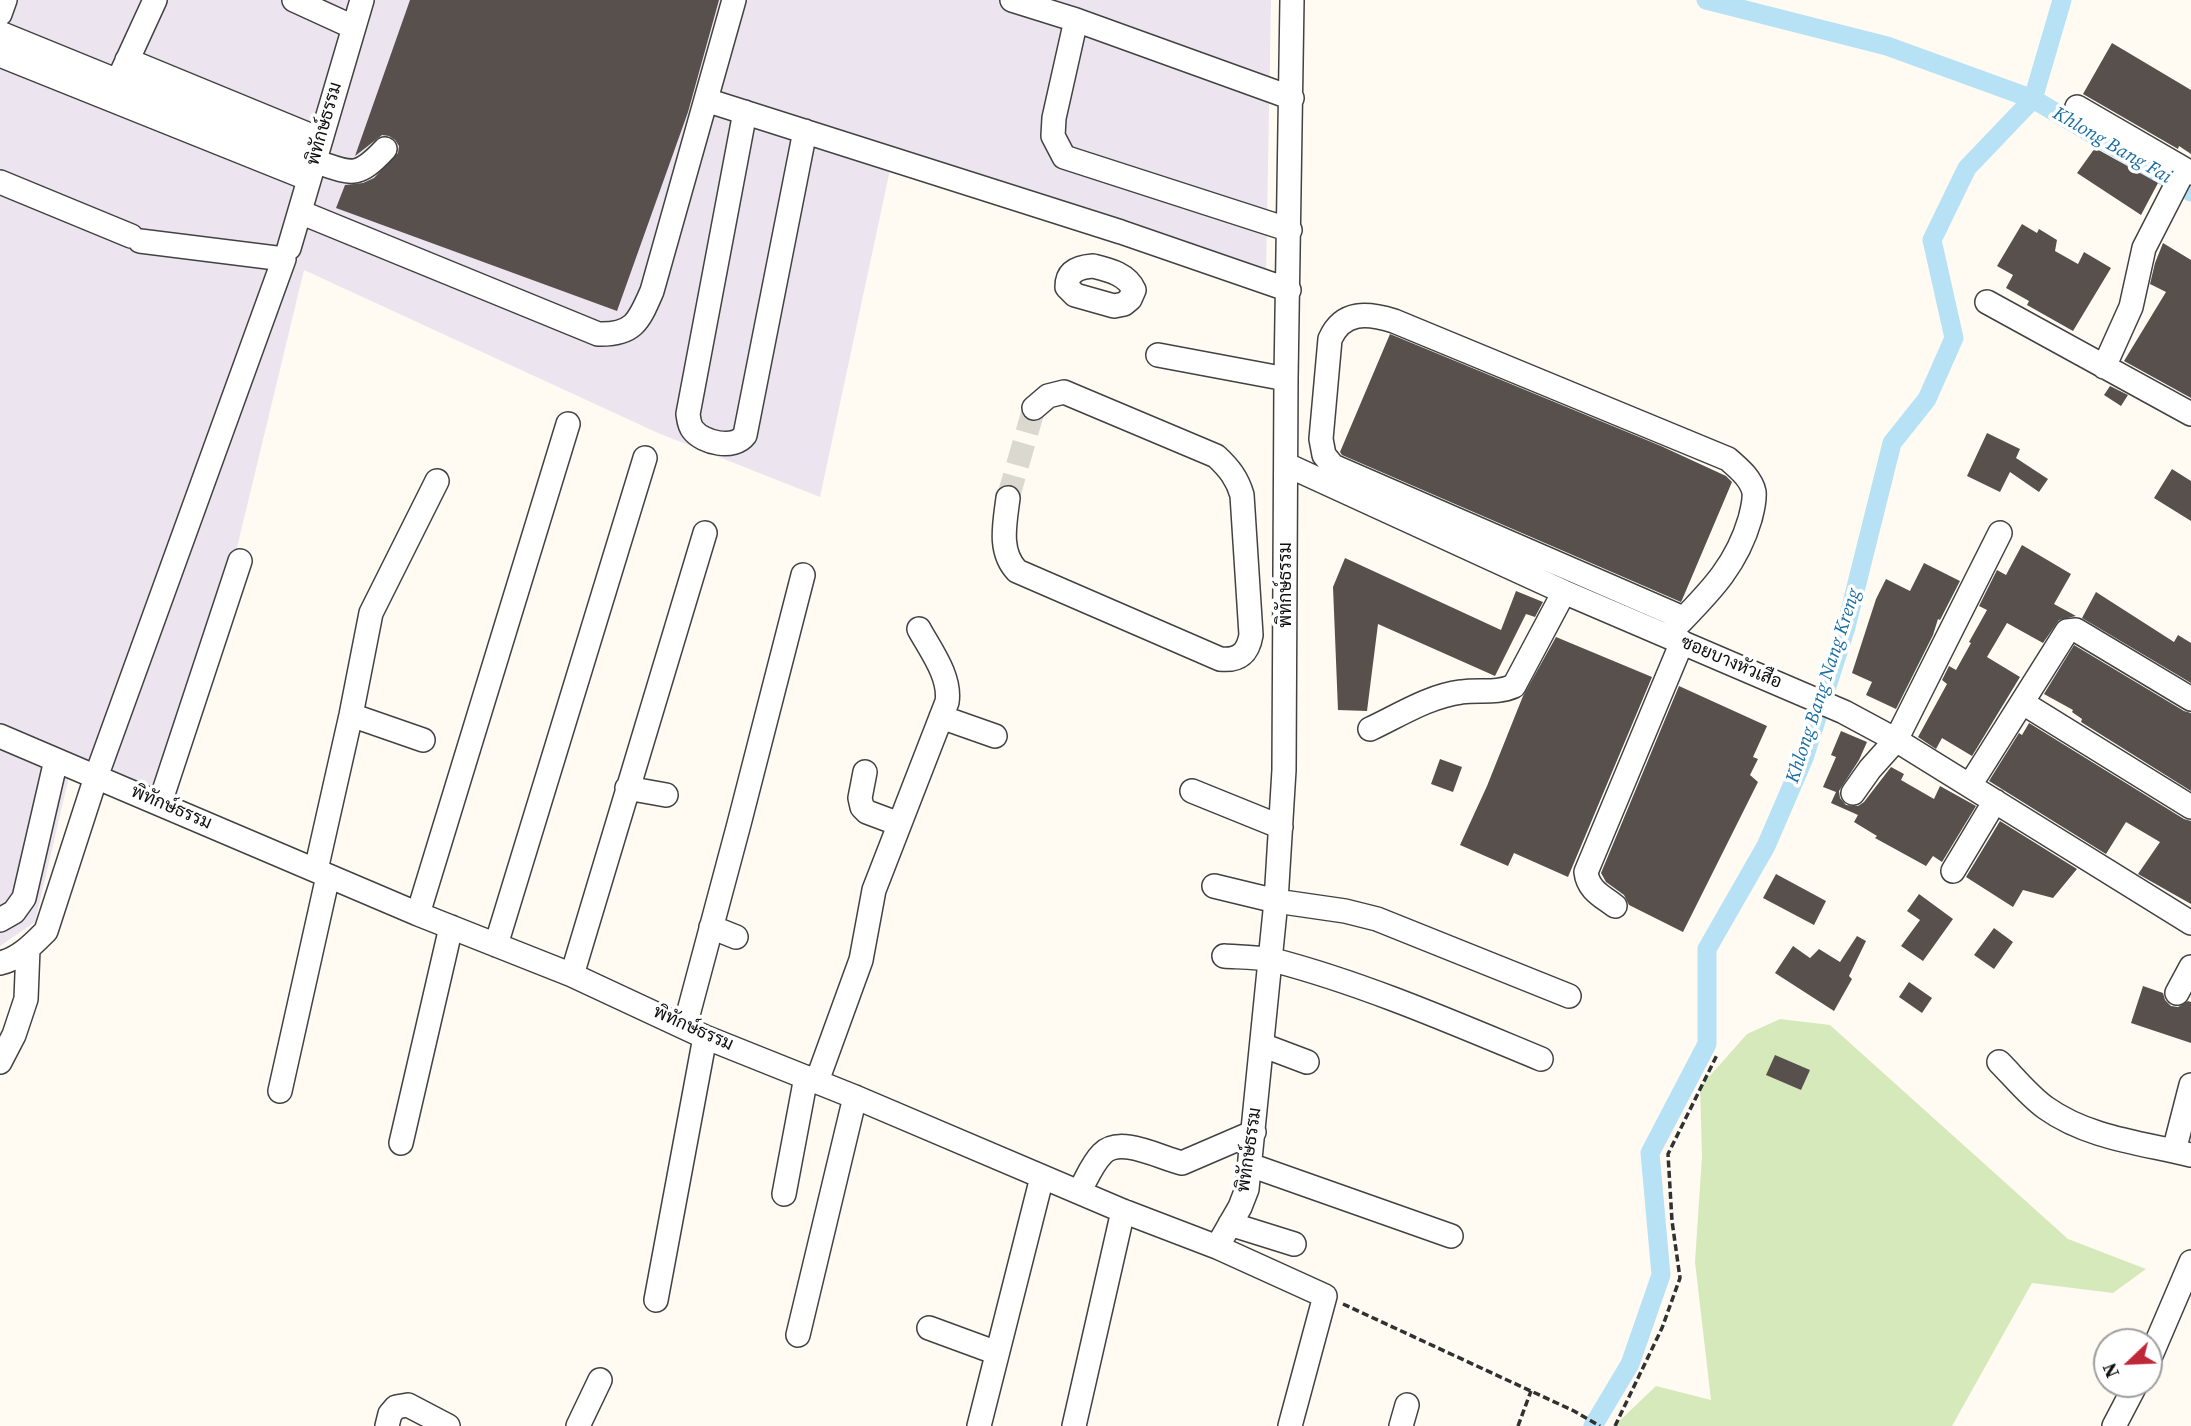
<!DOCTYPE html>
<meta charset="utf-8">
<style>
body{margin:0}
#map{position:relative;width:2191px;height:1426px;overflow:hidden;background:#fffbf2;font-family:"Source Serif 4",serif}
canvas{display:block}
.north{position:absolute;left:2093px;top:1328px;width:70px;height:70px;box-sizing:border-box;background:#fff;border:2px solid #9f9f9f;border-radius:50%;rotate:247deg;font-size:19px;font-weight:700;line-height:28px;text-align:center;color:#0f0f0f}
.north::after{content:'';display:block;margin:auto;width:24px;height:32px;background:#be2838;clip-path:polygon(50% 0,100% 100%,50% 72%,0 100%)}
</style>
<div id="map">
<canvas width="2191" height="1426"></canvas>
<div class="north">N</div>
</div>
<script>
const ctx = document.querySelector('canvas').getContext('2d');
ctx.lineJoin = 'round';
function fillPath(path, color) {
  ctx.fillStyle = color;
  ctx.fill(path, 'evenodd');
}
function strokePath(path, color, width, dash) {
  ctx.strokeStyle = color;
  ctx.lineWidth = width;
  ctx.lineCap = dash ? 'butt' : 'round';
  ctx.setLineDash(dash || []);
  ctx.stroke(path);
}
function write(font, color, halo, rows, align = 'center') {
  ctx.font = font + ' "Source Serif 4",Sarabun,serif';
  ctx.lineWidth = 7;
  ctx.setLineDash([]);
  ctx.textBaseline = 'middle';
  ctx.strokeStyle = halo;
  ctx.fillStyle = color;
  for (const [text, x, y, turn = 0] of rows) {
    ctx.save();
    ctx.translate(x, y);
    ctx.rotate((+turn || 0) * Math.PI / 180);
    ctx.textAlign = isNaN(turn) ? turn : align;
    if (halo) ctx.strokeText(text, 0, 0);
    ctx.fillText(text, 0, 0);
    ctx.restore();
  }
}
const industrial = new Path2D(`
 M 0,0 L 1271,0 L 1266,275 L 894,151 L 820,497 L 658,433 L 304,270 L 176,800 L 74,755 L 35,922 L 0,946 Z`);
const green = new Path2D(`
 M 1780,1019 L 1830,1025 L 2068,1239 L 2146,1269 L 2113,1293 L 2032,1283 L 1952,1426 L 1614,1426 L 1656,1386 L 1711,1400 L 1695,1262 L 1702,1156 L 1700,1087 L 1747,1034 Z`);
const canal = new Path2D(`
 M 1706,0 L 1887,46 L 2033,99 L 2191,192
 M 1593,1426 L 1630,1364 L 1661,1275 L 1650,1153 L 1707,1044 L 1707,949 L 1766,846 L 1804,758 L 1846,627 L 1892,443 L 1927,399 L 1954,338 L 1932,240 L 1967,168 L 2033,99 L 2062,0`);
const building = new Path2D(`
 M 410,0 L 719,0 L 688,112 L 617,311 L 336,208 L 345,185 L 363,183 L 374,178 L 398,153 L 399,146 L 395,140 L 389,136 L 382,135 L 355,156 Z
 M 2112,43 L 2191,90 L 2191,154 L 2179,146 L 2178,149 L 2083,94 Z
 M 2095,148 L 2158,183 L 2141,215 L 2077,173 Z
 M 2022,224 L 2037,233 L 2039,229 L 2057,240 L 2055,251 L 2078,264 L 2084,252 L 2111,268 L 2073,331 L 2027,305 L 2029,301 L 2006,288 L 2013,275 L 1997,266 Z
 M 2163,243 L 2191,260 L 2191,398 L 2124,361 L 2166,292 L 2150,284 L 2155,263 Z
 M 1390,334 L 1661,446 L 1726,476 L 1732,482 L 1682,600 L 1681,602 L 1342,455 L 1340,452 Z
 M 2110,386 L 2128,395 L 2121,406 L 2104,395 Z
 M 1987,433 L 2020,449 L 2016,458 L 2048,479 L 2039,492 L 2010,472 L 2000,492 L 1967,476 Z
 M 2172,469 L 2191,481 L 2191,521 L 2154,498 Z
 M 2022,545 L 2071,574 L 2054,604 L 2076,616 L 2059,620 L 2043,643 L 2007,623 L 1987,657 L 2020,677 L 1972,756 L 1942,738 L 1936,749 L 1918,737 L 1947,684 L 1942,680 L 1949,666 L 1956,670 L 1971,643 L 1969,642 L 1987,610 L 1979,606 L 1997,570 L 2006,575 Z
 M 1345,558 L 1501,630 L 1516,591 L 1543,602 L 1535,617 L 1526,614 L 1495,676 L 1378,624 L 1367,711 L 1338,710 L 1333,587 Z
 M 1924,563 L 1960,581 L 1940,620 L 1938,619 L 1933,635 L 1896,709 L 1866,695 L 1872,682 L 1852,673 L 1876,599 L 1886,579 L 1910,591 Z
 M 2096,592 L 2174,642 L 2178,635 L 2191,643 L 2191,683 L 2082,618 Z
 M 1556,637 L 1652,677 L 1568,877 L 1514,853 L 1508,866 L 1460,845 L 1487,786 L 1523,696 Z
 M 2074,645 L 2184,711 L 2191,713 L 2191,791 L 2081,722 L 2082,719 L 2072,712 L 2073,710 L 2044,694 Z
 M 1679,686 L 1767,726 L 1753,757 L 1758,759 L 1750,775 L 1758,782 L 1683,932 L 1629,905 L 1624,895 L 1606,882 L 1601,873 Z
 M 2029,723 L 2184,819 L 2191,821 L 2191,904 L 2138,874 L 2160,842 L 2126,822 L 2106,854 L 1989,781 L 2019,733 L 2022,735 Z
 M 1841,731 L 1867,742 L 1859,760 L 1839,791 L 1840,798 L 1846,805 L 1858,806 L 1864,802 L 1891,767 L 1904,774 L 1901,780 L 1934,799 L 1940,786 L 1976,806 L 1942,862 L 1933,856 L 1926,866 L 1875,838 L 1877,836 L 1854,822 L 1858,815 L 1831,803 L 1836,792 L 1823,787 L 1836,757 L 1831,755 Z
 M 1440,759 L 1462,767 L 1453,792 L 1431,784 Z
 M 2000,821 L 2077,869 L 2053,898 L 2023,890 L 2013,907 L 1966,877 Z
 M 1776,874 L 1826,901 L 1814,925 L 1763,898 Z
 M 1919,894 L 1953,919 L 1923,961 L 1901,946 L 1920,920 L 1907,911 Z
 M 1994,928 L 2013,942 L 1994,969 L 1974,955 Z
 M 1857,936 L 1866,941 L 1849,976 L 1852,979 L 1834,1011 L 1775,973 L 1793,946 L 1810,958 L 1819,949 L 1840,962 Z
 M 1909,982 L 1932,998 L 1922,1013 L 1899,997 Z
 M 2143,986 L 2163,993 L 2165,1000 L 2171,1006 L 2178,1007 L 2188,1001 L 2191,1002 L 2191,1043 L 2131,1023 Z
 M 1775,1055 L 1810,1070 L 1801,1090 L 1766,1075 Z`);
const minorTunnel = new Path2D(`
 M 1008,498 L 1034,408`);
const path = new Path2D(`
 M 1343,1304 L 1574,1411 L 1600,1426
 M 1518,1426 L 1531,1391
 M 1615,1426 L 1662,1328 L 1680,1278 L 1672,1221 L 1668,1154 L 1717,1055`);
const minor = new Path2D(`
 M 294,0 L 353,27
 M 1012,0 L 1076,20 L 1292,98
 M 0,14 L 5,0
 M 1076,20 L 1054,118 L 1053,136 L 1064,157 L 1290,230
 M 0,33 L 314,161 C 351,173 356,180 385,149
 M 0,55 L 309,179
 M 127,60 L 319,139
 M 121,74 L 155,0
 M 706,100 L 1121,232 L 1289,290
 M 2077,107 L 2191,173
 M 745,112 L 688,414 C 689,420 689,425 693,430 C 703,443 734,450 745,435 L 805,131
 M 0,182 L 131,236
 M 300,212 L 598,334 C 634,335 639,321 652,291 L 734,0
 M 289,248 L 362,0
 M 1093,266 C 1109,270 1127,274 1134,290 L 1130,299 L 1124,304 L 1114,306 L 1075,295 L 1067,287 C 1067,271 1079,267 1093,266 Z
 M 1987,302 L 2191,414
 M 1158,355 L 1286,379
 M 2104,367 L 2131,307 L 2144,248 L 2184,170
 M 1287,465 L 1564,592 L 1844,712 L 1896,740 L 2191,923
 M 1008,498 C 1005,523 998,551 1017,571 L 1220,659 C 1239,661 1248,653 1251,635 L 1242,495 C 1237,478 1229,468 1216,456 L 1064,392 L 1048,396 L 1034,408
 M 1667,636 C 1703,598 1735,571 1750,519 C 1752,511 1755,501 1754,492 C 1751,478 1738,468 1728,459 L 1394,321 C 1368,313 1343,310 1330,339 L 1321,439 L 1324,455 L 1333,466 L 1683,618
 M 2023,703 L 2191,807
 M 351,715 L 423,740
 M 941,717 L 995,736
 M 1370,729 C 1398,716 1429,696 1461,692 C 1479,689 1496,694 1514,686 L 1564,592
 M 0,736 L 96,777 L 284,259 L 140,241
 M 865,772 L 860,798 L 862,807 L 867,812 L 899,824
 M 1970,785 L 2067,631 L 2076,630 L 2191,699
 M 627,788 L 666,795
 M 1192,791 L 1281,827
 M 1853,793 L 1870,769 L 1896,740 L 2000,533
 M 160,803 L 240,561
 M 316,870 L 351,715 L 371,613 L 437,481
 M 1953,871 L 1995,801
 M 1214,886 L 1276,901 L 1345,911 L 1377,919 L 1569,996
 M 1615,906 C 1602,896 1588,890 1586,872 L 1682,642
 M 418,914 L 568,424
 M 0,920 L 14,912 L 24,898 L 56,760
 M 711,927 L 736,937
 M 496,945 L 645,458
 M 1224,956 C 1240,957 1257,957 1273,960 C 1365,984 1454,1023 1541,1059
 M 0,963 C 19,959 33,944 46,931 L 96,777 L 418,914 L 572,975 L 705,1037 L 855,1097 L 1123,1211 L 1217,1247 L 1240,1207 L 1247,1189 L 1276,901 L 1284,770 L 1286,379 L 1292,0
 M 572,975 L 705,533
 M 2177,993 L 2191,967
 M 685,1026 L 739,824 L 803,575
 M 1262,1045 L 1307,1062
 M 0,1062 L 14,1035 L 26,999 L 28,949
 M 1999,1062 C 2014,1077 2029,1096 2046,1108 C 2088,1138 2142,1143 2191,1155
 M 817,1081 L 861,960 L 874,890 L 947,702 C 951,677 931,651 919,629
 M 280,1091 L 328,876
 M 401,1143 L 451,927
 M 2174,1151 L 2191,1085
 M 1250,1165 L 1451,1236
 M 1079,1192 C 1086,1180 1092,1164 1102,1154 C 1120,1135 1160,1158 1182,1163 L 1254,1132
 M 784,1194 L 806,1077
 M 1230,1224 L 1294,1244
 M 1217,1247 L 1325,1296 L 1290,1426
 M 656,1300 L 705,1037
 M 929,1328 L 997,1353
 M 798,1335 L 855,1097
 M 2149,1360 L 2191,1262
 M 387,1426 L 390,1414 L 396,1407 L 408,1405 L 448,1426
 M 578,1426 L 600,1380
 M 979,1426 L 1042,1177
 M 1074,1426 L 1123,1211
 M 1401,1426 L 1407,1405
 M 2114,1426 L 2136,1384`);
const streetNames = [
 ["พิทักษ์ธรรม",325,124,-74],
 ["พิทักษ์ธรรม",1286,585,-90],
 ["ซอยบางหัวเสือ",1731,663,23],
 ["พิทักษ์ธรรม",171,808,23],
 ["พิทักษ์ธรรม",693,1029,24],
 ["พิทักษ์ธรรม",1250,1150,-82]
];
const waterNames = [
 ["Khlong Bang Fai",2112,146,30],
 ["Khlong Bang Nang Kreng",1824,686,-72]
];
fillPath(industrial, '#ece4ee');
fillPath(green, '#d6e9bb');
strokePath(canal, '#b7e2f5', 19);
fillPath(building, '#58504c');
strokePath(minorTunnel, '#dbd8d0', 23, [23, 11]);
strokePath(minor, '#424242', 26);
strokePath(path, '#313131', 3.5, [7, 3.5]);
strokePath(minor, '#fff', 23);
write('18px', '#0f0f0f', '#fff', streetNames);
write('italic 19px', '#196da1', '#fff', waterNames);
</script>
